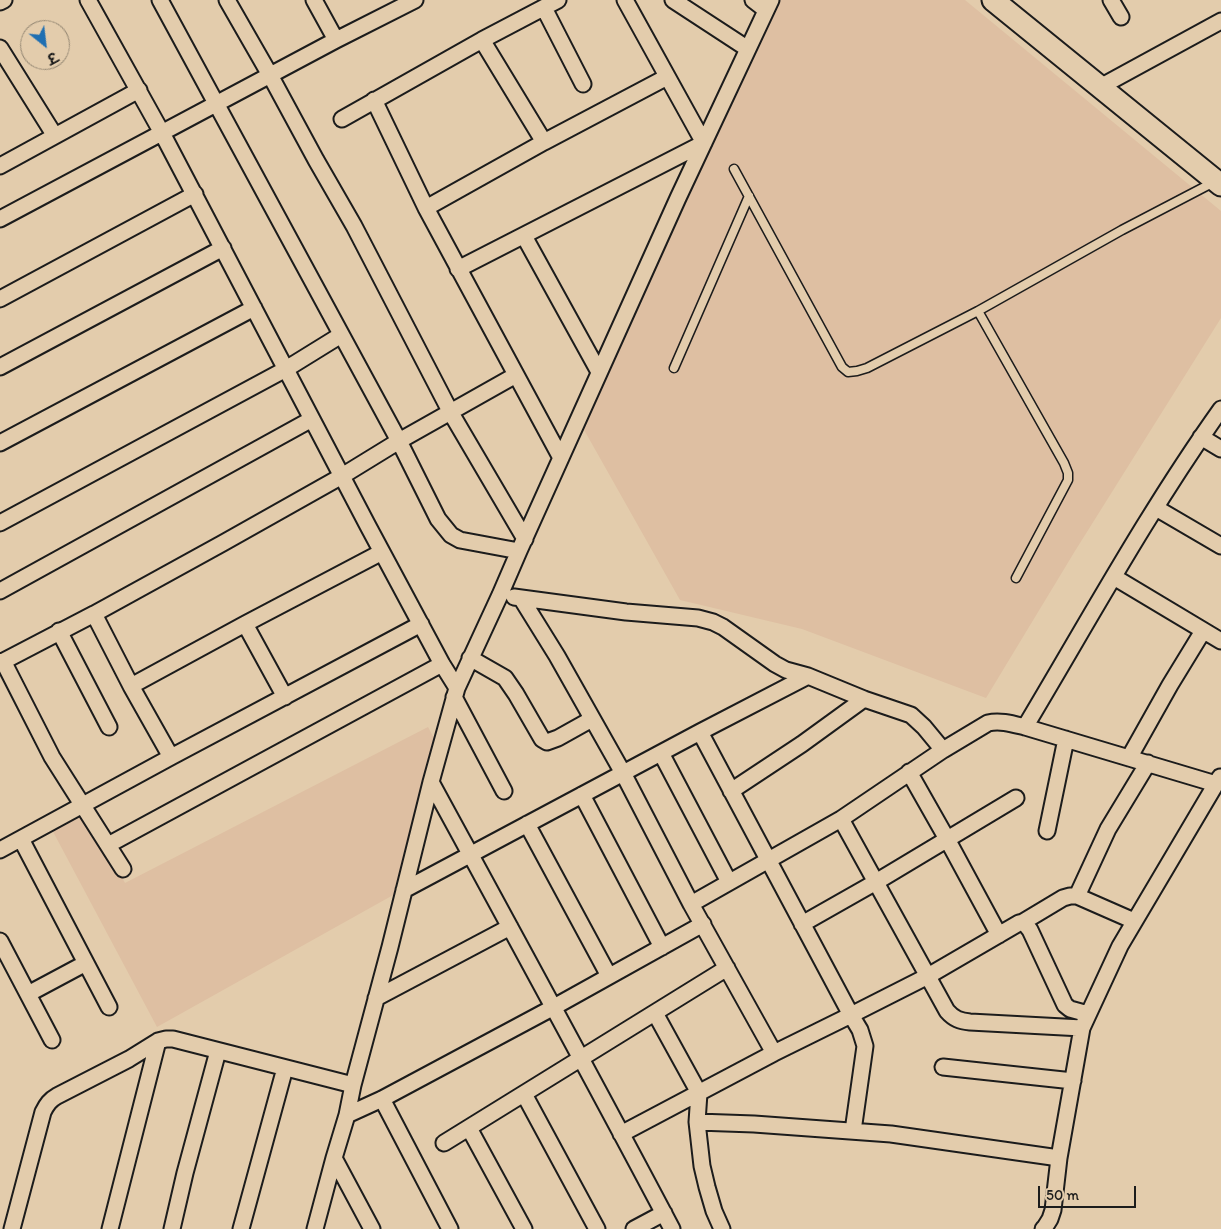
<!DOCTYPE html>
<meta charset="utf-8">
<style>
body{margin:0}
#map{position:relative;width:1221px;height:1229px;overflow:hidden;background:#e3ccac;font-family:Itim,"Playpen Sans Deva",sans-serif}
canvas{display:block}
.north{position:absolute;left:20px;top:20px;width:50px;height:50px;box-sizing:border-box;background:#e3ccac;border:1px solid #938672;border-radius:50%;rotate:151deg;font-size:14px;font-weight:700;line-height:20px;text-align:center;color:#1c1c1c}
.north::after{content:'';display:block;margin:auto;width:18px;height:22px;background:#1f6fb2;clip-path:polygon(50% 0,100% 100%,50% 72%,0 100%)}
.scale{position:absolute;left:1038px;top:1186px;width:98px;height:22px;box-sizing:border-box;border:2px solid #1c1c1c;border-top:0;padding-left:6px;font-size:15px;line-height:18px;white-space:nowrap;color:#1c1c1c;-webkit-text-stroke:4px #e3ccac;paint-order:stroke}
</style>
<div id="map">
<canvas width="1221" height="1229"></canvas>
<div class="north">उ</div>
<div class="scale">50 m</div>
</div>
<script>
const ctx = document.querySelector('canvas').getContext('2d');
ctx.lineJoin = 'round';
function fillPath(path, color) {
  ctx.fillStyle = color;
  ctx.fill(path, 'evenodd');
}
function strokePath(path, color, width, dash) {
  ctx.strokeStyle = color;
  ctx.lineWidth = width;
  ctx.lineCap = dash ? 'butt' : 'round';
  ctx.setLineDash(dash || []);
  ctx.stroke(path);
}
const built = new Path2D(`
 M 776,0 L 965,0 L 1221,211 L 1221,318 L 1075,551 L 986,698 L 802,629 L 680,600 L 583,428 L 696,170 Z
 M 428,727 L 435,740 L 395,894 L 157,1027 L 50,826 L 85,809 L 125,883 Z`);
const lane = new Path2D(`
 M 734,169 L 842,367 L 848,372 L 857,371 L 867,368 L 978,311 L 1122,230 L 1214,182
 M 978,311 L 1064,463 L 1068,473 L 1068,480 L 1016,578
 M 674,368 L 749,196`);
const street = new Path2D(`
 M 88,0 L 162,133 L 368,526 L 442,664 L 457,688
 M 160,0 L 399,441 L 438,519 L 451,535 L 460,540 L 519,551
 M 227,0 L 270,75 L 316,160 L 354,226 L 451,413 L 525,539
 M 314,0 L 336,40
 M 673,0 L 748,49
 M 753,0 L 766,10
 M 1111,0 L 1121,17
 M 0,2 L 4,0
 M 544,8 L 583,84
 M 482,40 L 544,142
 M 0,48 L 55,136
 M 1100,87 L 1221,21
 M 374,100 L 426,208 L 561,458
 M 342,119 L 482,40 L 558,0
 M 0,166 L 139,90
 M 426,208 L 544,142 L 667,77
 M 0,219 L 336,40 L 415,0
 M 524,236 L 599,372
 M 458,269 L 704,143 L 625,0
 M 0,299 L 195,194
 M 0,367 L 223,248
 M 1201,437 L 1221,449
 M 0,443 L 254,308
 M 1156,508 L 1221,546
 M 0,523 L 286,369 L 341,335
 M 1114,577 L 1221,641
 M 0,591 L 312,419
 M 514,597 L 626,612 L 698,618 L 713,622 L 723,627 L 775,664 L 786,670 L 808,676 L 864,699 L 911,715 L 924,727 L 943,750
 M 521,598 L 557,656 L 623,773 L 691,904 L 774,1053
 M 94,614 L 131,686 L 171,757
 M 245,624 L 285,697
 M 59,631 L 109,727
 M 470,658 L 505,678 L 516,694 L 542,739 L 547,742 L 558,738 L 592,719
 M 3,661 L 52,757 L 123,869
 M 0,663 L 94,614 L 223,543 L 342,476 L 399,441 L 516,375
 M 131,686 L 245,624 L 382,552
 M 454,697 L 504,791
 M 1025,727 C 1089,620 1149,510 1221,409
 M 700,732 L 851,1015 L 860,1030 L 865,1046 L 853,1131
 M 661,753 L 729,882
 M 1129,758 L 1170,685 L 1203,631
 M 909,772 L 947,839 L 999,935
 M 431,782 C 512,931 593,1079 672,1229
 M 731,791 L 802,744 L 864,699
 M 582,795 L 662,947
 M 841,819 L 947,1011 C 954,1019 960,1021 970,1022 L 1082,1028
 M 527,824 L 609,976
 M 1047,831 L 1066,739
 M 21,839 L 109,1007
 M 108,845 L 442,664
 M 0,850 L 171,757 L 421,624
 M 404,890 L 700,732 L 808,676
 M 1077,896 L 1108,829 L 1148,763
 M 691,904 L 841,819 L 943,750 L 988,723 C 1000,720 1013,724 1025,727 L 1216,784
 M 1023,922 L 1063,898 L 1070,896 L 1077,896 L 1134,921
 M 802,924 L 876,882 L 1016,798
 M 0,941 L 52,1040
 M 28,994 L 86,963
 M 376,998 L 510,927
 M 655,1013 L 699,1093 L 697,1122 L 702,1166 L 707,1187 L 714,1211 L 722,1229
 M 943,1067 L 1073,1081
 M 524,1094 L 597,1229
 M 382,1099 L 450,1229
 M 347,1115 L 382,1099 L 554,1007 L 703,924
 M 697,1122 L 754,1124 L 891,1134 L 1059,1158
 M 469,1128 L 524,1229
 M 621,1134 L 774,1053 L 851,1015 L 928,976 L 1019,923 L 1023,922 L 1026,925 L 1030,930 L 1065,1005 L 1070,1009 L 1088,1014
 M 444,1143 L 727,968
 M 334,1158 L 372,1229
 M 12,1229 L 43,1112 C 47,1104 50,1100 57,1096 L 129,1059 L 158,1041 L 166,1039 L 173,1039 L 353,1085
 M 110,1229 L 158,1041
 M 172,1229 L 185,1173 L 218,1051
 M 241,1229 L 285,1068
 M 315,1229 L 334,1158 L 347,1115 L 353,1085 L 390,947 L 431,782 L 457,688 L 500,595 L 519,551 L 678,198 L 771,0
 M 634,1229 L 664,1213
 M 1043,1229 L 1045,1227 L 1050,1219 L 1053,1210 L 1059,1158 L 1082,1028 L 1120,946 L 1220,777`);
const secondary = new Path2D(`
 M 993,0 L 1221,185`);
fillPath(built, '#debfa2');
strokePath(lane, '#1c1c1c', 11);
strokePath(street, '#1c1c1c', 19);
strokePath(secondary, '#1c1c1c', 25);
strokePath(lane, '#e3ccac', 8);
strokePath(street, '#e3ccac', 15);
strokePath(secondary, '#e3ccac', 21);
</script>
